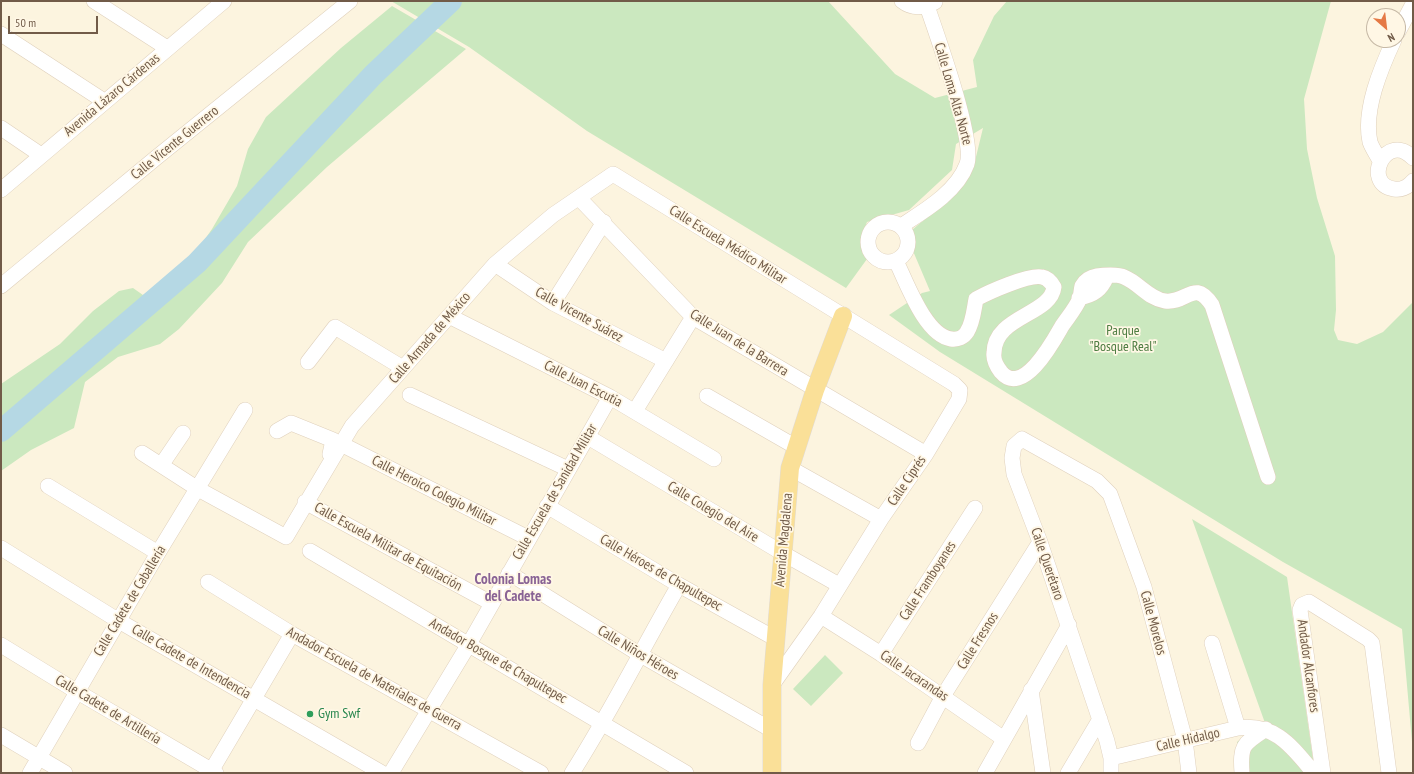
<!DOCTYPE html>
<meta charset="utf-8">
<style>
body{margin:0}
#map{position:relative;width:1414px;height:774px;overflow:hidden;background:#fcf4df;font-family:"PT Sans Narrow",sans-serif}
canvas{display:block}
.frame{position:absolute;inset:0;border:2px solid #715b48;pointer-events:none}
.north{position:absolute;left:1366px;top:8px;width:40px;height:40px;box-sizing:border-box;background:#fff7e5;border:1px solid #c6b9a6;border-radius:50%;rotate:152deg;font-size:11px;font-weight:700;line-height:16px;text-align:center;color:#715b48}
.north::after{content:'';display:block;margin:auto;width:14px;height:18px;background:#e57945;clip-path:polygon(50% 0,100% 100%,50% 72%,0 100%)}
.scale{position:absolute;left:8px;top:16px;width:90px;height:18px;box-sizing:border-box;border:2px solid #715b48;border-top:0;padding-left:5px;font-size:12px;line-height:14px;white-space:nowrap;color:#715b48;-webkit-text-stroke:3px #fff7e5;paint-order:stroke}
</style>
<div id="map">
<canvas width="1414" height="774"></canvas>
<div class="frame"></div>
<div class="north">N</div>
<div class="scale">50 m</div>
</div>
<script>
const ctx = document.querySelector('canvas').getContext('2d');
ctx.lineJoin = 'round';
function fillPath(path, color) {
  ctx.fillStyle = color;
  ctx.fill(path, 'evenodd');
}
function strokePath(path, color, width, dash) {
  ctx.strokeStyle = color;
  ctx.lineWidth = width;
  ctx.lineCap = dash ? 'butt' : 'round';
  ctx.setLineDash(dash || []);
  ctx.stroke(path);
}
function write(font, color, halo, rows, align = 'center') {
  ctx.font = font + ' "PT Sans Narrow",sans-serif';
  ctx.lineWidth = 3.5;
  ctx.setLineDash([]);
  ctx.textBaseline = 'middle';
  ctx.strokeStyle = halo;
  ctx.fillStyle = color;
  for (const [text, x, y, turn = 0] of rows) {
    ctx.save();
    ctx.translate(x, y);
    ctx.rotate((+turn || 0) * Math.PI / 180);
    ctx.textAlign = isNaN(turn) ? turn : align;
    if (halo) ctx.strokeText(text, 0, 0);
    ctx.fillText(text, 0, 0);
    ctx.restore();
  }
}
const green = new Path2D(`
 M 391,1 L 828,1 L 895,74 L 935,98 L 977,87 L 973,60 L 994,16 L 1007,1 L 1331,1 L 1304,99 L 1307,149 L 1317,198 L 1335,256 L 1336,310 L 1334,330 L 1338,340 L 1357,344 L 1383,332 L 1413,302 L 1413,753 L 1402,629 L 1283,562 L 940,352 L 889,315 L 922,293 L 930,291 L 913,251 L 912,230 L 944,203 L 975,161 L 983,128 L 956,144 L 952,170 L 909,210 L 867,222 L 860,240 L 867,259 L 846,288 L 587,131 L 469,47 Z
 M 392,6 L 466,49 L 327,167 L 248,242 L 222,283 L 179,329 L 160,344 L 118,357 L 85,382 L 74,428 L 31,450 L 1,471 L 1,384 L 60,344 L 93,311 L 119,291 L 133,288 L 143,295 L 187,265 L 212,229 L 237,186 L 248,149 L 266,117 L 341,48 Z
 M 1192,519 L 1287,577 L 1315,773 L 1240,773 L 1237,742 L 1249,732 L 1265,723 Z
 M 825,655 L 843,673 L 811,706 L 793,689 Z`);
const river = new Path2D(`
 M 1,431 L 197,263 L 373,75 L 451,1`);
const minor = new Path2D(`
 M 94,1 L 167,48
 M 902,1 C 912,9 924,8 935,2
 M 1398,32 L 1413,4
 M 1,34 L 104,101
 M 1,128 L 41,155
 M 1413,158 C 1386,130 1361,184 1394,189 C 1401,190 1408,187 1413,181
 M 1380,161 C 1377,155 1372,148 1370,142 C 1363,110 1381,68 1394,40
 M 1,190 L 224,1
 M 579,198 L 693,317 L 926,454
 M868 242a20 20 0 1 1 40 0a20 20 0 1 1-40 0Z
 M 901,226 C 924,211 957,192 967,164 C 975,141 937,35 927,6
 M 896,261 C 907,283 925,335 951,339 C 958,340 964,337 967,332 C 973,323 974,309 976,299 C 989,292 1029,274 1042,277 C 1048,278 1051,282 1054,287 C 1051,315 994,316 994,353 C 993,359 997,367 1001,372 C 1023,398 1054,340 1062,326 C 1068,317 1076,308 1080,298 C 1081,294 1081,290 1082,286 C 1085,281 1091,277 1097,276 C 1103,275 1118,274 1124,277 C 1139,283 1149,299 1165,301 C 1187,304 1194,278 1212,305 L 1268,477
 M 495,264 L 553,303 L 666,361
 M 1,286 L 157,157 L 350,1
 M 1079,298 C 1094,295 1101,290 1107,276
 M 553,303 L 604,222
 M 449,316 L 610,397 L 714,459
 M 308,362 L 335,327 L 403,368
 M 410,395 L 568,469
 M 707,396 L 796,447
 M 635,411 L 693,317
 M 277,431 L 291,423 L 333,440 L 330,454 L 334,456
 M 588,437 L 784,554 L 839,585
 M 341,444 L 528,538
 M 142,453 L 198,489 L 286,537 L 352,426 L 495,264 L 553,215 L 613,174 L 954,384 L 960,390 L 959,399 L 926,454 L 881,519 L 821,616 L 772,685
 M 162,464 L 183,433
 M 790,468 L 881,519
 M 48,486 L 158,553
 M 305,502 L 491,603
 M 547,506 L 679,585 L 776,639
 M 1,548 L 119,621 L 382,773
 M 310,551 L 686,773
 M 509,573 L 639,654 L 770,729
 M 208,582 L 292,634 L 541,773
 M 821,616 L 881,654 L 1004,739
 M 1212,643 L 1238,728
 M 1,645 L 76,691 L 216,773
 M 881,654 L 975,508
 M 1031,690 L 1043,773
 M 1,735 L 65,773
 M 918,743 L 943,696 L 1040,542
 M 1111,758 L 1238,728 C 1276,723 1292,747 1314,773
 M 30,773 L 158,553 L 245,410
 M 210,773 L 292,634
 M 391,773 L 469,644 L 610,397
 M 572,773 C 611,712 643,647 679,585
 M 985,773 L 1069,625
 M 1068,773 L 1100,719
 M 1111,773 L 1111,758 L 1107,741 L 1040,542 L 1014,474 L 1012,458 L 1014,446 L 1022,439 L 1097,481 L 1110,494 L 1144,587 L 1185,740 L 1189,773
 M 1242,773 C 1240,745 1243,744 1266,729
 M 1323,773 L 1300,610 L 1302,605 L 1309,602 L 1368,639 L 1372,643 L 1389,773`);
const major = new Path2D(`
 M 772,773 L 772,685 L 790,468 L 815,390 L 843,316`);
const markers = [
 [310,714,4,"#2e9e5b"]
];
const streetNames = [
 ["Calle Loma Alta Norte",953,94,74],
 ["Avenida Lázaro Cárdenas",112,95,-40],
 ["Calle Vicente Guerrero",175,143,-39],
 ["Calle Escuela Médico Militar",728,245,32],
 ["Calle Vicente Suárez",579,315,29],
 ["Calle Armada de México",430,338,-49],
 ["Calle Juan de la Barrera",739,343,32],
 ["Calle Juan Escutia",583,384,27],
 ["Calle Ciprés",907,481,-56],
 ["Calle Heroico Colegio Militar",434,491,27],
 ["Calle Escuela de Sanidad Militar",555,492,-60],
 ["Calle Colegio del Aire",713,512,31],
 ["Avenida Magdalena",784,540,-85],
 ["Calle Escuela Militar de Equitación",388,547,29],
 ["Calle Querétaro",1047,564,71],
 ["Calle Héroes de Chapultepec",661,573,30],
 ["Calle Framboyanes",928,581,-57],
 ["Calle Cadete de Caballería",130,601,-59],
 ["Calle Morelos",1153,623,75],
 ["Calle Fresnos",978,641,-58],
 ["Calle Niños Héroes",638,653,31],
 ["Andador Bosque de Chapultepec",498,661,30],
 ["Calle Cadete de Intendencia",191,662,30],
 ["Andador Alcanfores",1308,666,82],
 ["Calle Jacarandas",914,676,34],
 ["Andador Escuela de Materiales de Guerra",374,679,29],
 ["Calle Cadete de Artillería",108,710,31],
 ["Calle Hidalgo",1188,740,-13]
];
const parkNames = [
 ["Parque",1123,331],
 ["\"Bosque Real\"",1123,347]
];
const leisureNames = [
 ["Gym Swf",318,714]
];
const neighbourhoodNames = [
 ["Colonia Lomas",513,580],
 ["del Cadete",513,597]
];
fillPath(green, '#cbe8bf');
strokePath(river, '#b5d8e4', 22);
strokePath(minor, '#dfd0bc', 16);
strokePath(major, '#e0dbd7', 19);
strokePath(minor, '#fff', 15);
strokePath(major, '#fae098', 18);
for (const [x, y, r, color] of markers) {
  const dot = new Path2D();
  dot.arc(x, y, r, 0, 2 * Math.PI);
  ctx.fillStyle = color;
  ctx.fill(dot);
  strokePath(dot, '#fff7e5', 1.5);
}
write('14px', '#715b48', '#fff7e5', streetNames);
write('14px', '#4e7d42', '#fff7e5', parkNames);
write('14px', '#27864d', '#fff7e5', leisureNames, 'left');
write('bold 15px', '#896395', '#fff7e5', neighbourhoodNames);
</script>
